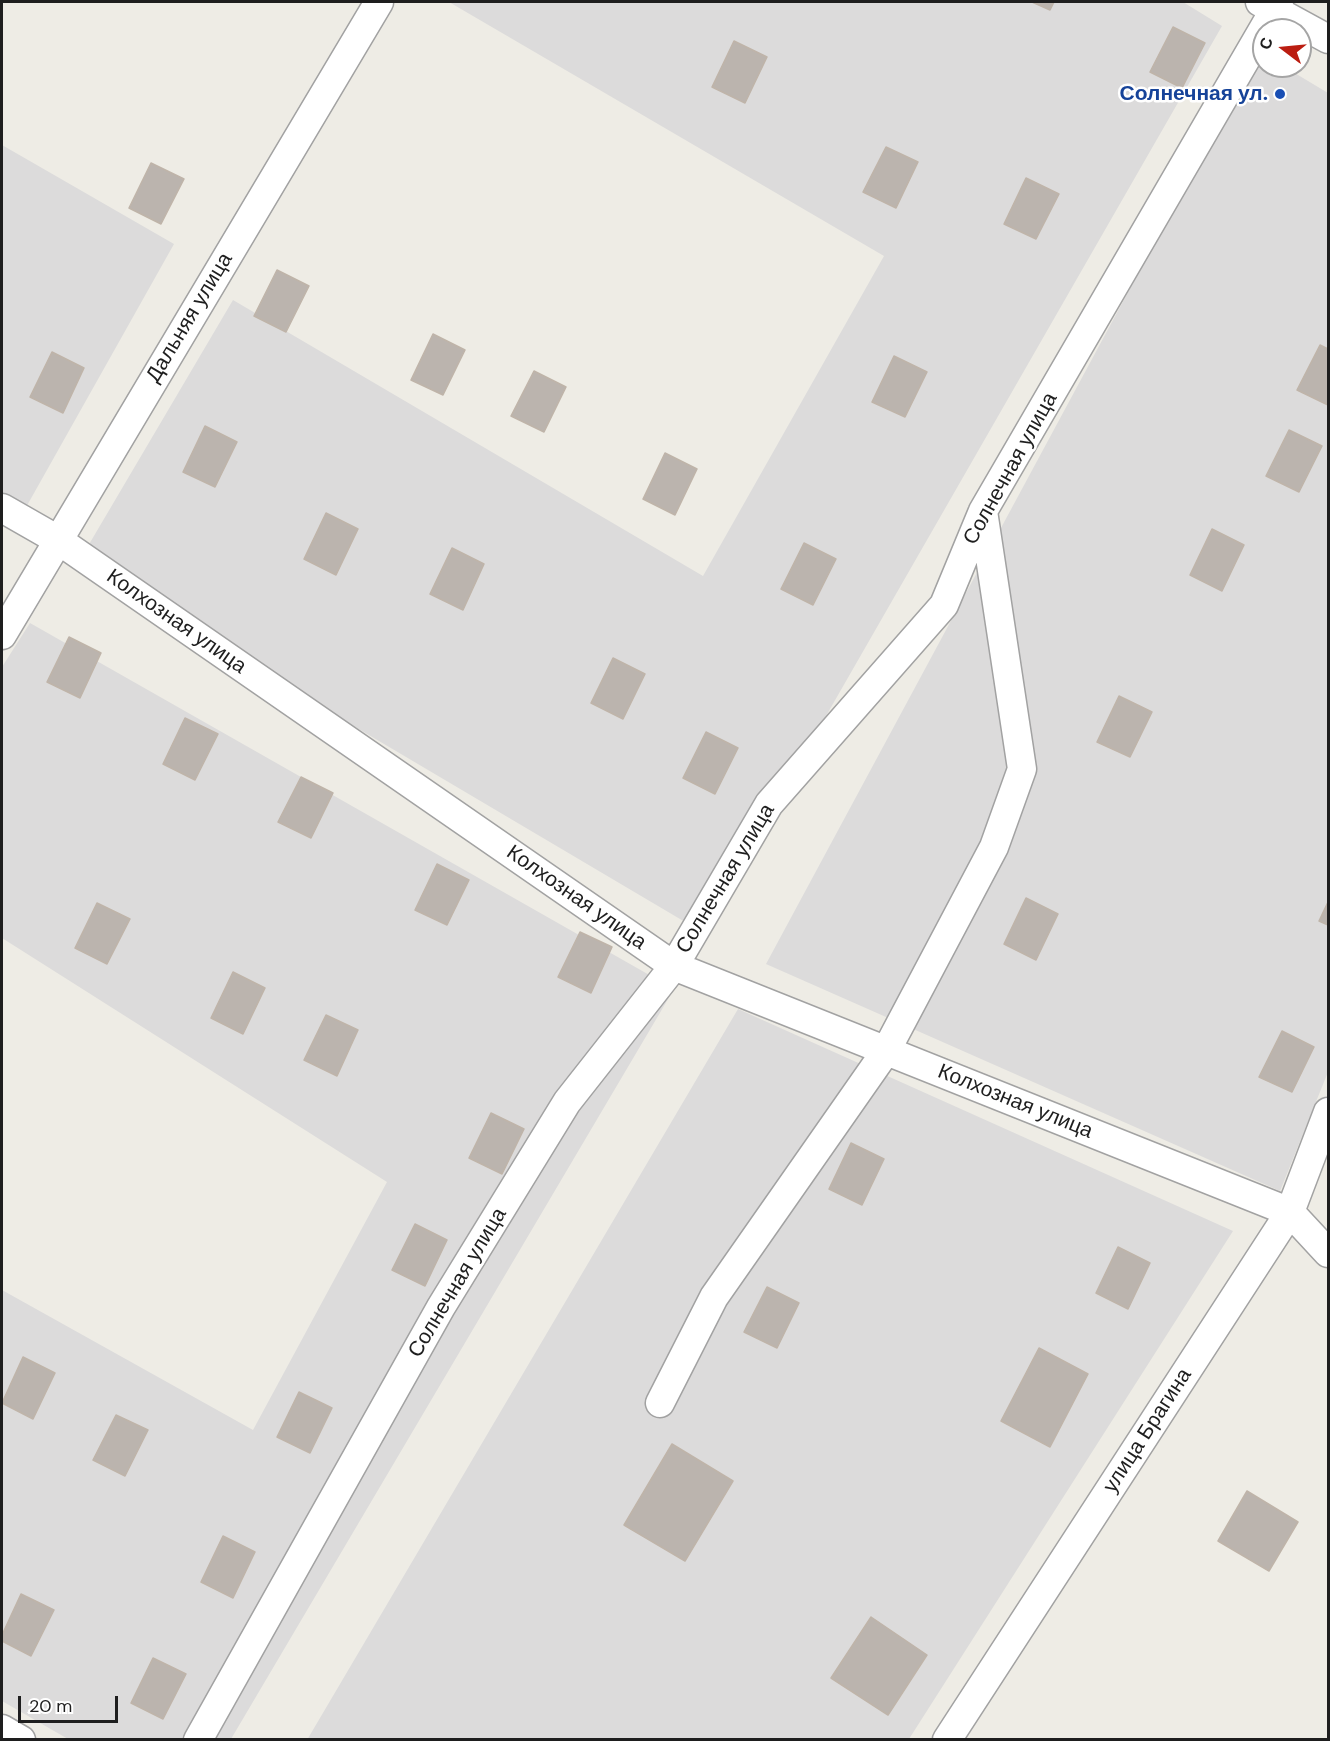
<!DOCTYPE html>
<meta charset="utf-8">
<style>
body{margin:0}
#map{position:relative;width:1330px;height:1741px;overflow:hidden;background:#eeece5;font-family:"DM Sans",sans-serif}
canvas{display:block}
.frame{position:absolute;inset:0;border:3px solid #1e1e1e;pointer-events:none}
.north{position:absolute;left:1252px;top:18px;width:60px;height:60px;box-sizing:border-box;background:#fff;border:2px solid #a5a5a5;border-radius:50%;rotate:286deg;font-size:16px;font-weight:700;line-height:24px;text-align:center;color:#1e1e1e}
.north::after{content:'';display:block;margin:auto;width:21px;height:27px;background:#bb1d11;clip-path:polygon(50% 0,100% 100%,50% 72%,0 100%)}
.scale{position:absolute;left:18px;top:1696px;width:100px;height:27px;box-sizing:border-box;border:3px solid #1e1e1e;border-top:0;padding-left:8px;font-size:18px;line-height:21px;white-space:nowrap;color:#1e1e1e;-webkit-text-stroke:4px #fff;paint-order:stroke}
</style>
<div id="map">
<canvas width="1330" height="1741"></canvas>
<div class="frame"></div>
<div class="north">С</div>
<div class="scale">20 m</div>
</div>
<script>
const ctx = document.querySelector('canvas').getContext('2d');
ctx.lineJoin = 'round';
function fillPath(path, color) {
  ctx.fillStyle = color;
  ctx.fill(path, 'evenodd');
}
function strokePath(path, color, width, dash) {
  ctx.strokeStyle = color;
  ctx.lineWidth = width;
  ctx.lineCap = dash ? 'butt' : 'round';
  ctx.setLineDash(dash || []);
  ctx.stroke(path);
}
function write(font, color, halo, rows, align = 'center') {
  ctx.font = font + ' "DM Sans",sans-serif';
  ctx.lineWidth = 5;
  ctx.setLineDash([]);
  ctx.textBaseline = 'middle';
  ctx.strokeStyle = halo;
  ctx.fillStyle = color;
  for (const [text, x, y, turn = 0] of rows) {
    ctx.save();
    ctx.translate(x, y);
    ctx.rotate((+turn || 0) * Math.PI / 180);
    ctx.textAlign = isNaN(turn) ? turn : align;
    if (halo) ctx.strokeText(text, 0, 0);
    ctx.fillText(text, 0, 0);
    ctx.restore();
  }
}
const residential = new Path2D(`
 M 449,2 L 1183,2 L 1222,26 L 702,932 L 78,563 L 233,300 L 703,576 L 884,256 Z
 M 1258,51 L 1264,55 L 1264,66 L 1283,66 L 1328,93 L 1328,1072 L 1280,1191 L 766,964 Z
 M 2,145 L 174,244 L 20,518 L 2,507 Z
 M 30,623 L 674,989 L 231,1739 L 68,1739 L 2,1701 L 2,1290 L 253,1430 L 387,1182 L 2,938 L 2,667 Z
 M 738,1009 L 1233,1231 L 909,1739 L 307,1740 Z`);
const building = new Path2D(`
 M 1032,2 L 1054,2 L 1050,10 Z
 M 1173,27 L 1205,43 L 1182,88 L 1150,72 Z
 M 734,41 L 767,57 L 745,103 L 712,87 Z
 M 886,147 L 918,162 L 896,208 L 863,192 Z
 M 151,163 L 184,179 L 161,224 L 129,208 Z
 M 1026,178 L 1059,194 L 1036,239 L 1004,224 Z
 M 277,270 L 309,286 L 286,332 L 254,316 Z
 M 433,334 L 465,350 L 443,395 L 411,380 Z
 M 1320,345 L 1328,349 L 1328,405 L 1297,390 Z
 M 52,352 L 84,368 L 63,413 L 30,397 Z
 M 894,356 L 927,372 L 905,417 L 872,402 Z
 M 534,371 L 566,387 L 544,432 L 511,416 Z
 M 205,426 L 237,442 L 215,487 L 183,472 Z
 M 1289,430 L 1322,446 L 1299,492 L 1266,476 Z
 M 665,453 L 697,469 L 675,515 L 643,499 Z
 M 326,513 L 358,529 L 336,575 L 304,559 Z
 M 1212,529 L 1244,545 L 1222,591 L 1190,575 Z
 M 804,543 L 836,559 L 813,605 L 781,589 Z
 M 452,548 L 484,564 L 463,610 L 430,594 Z
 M 69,637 L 101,653 L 80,698 L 47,682 Z
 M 613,658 L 645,674 L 623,719 L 591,703 Z
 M 1119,696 L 1152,712 L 1130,757 L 1097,742 Z
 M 185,718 L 218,734 L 195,780 L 163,764 Z
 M 706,732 L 738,748 L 715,794 L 683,778 Z
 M 301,777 L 333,793 L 311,838 L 278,822 Z
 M 437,864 L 469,880 L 447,925 L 415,910 Z
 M 1026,898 L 1058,914 L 1036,960 L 1004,944 Z
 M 1328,902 L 1328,925 L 1319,921 Z
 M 97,903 L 130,919 L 107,964 L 75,948 Z
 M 580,932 L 612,947 L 591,993 L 558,977 Z
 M 233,972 L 265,988 L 243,1034 L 211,1018 Z
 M 326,1015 L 358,1030 L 337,1076 L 304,1060 Z
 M 1282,1031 L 1314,1047 L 1292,1092 L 1259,1077 Z
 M 491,1113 L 524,1129 L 502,1174 L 469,1158 Z
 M 851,1143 L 884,1159 L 862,1205 L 829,1189 Z
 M 415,1224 L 447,1240 L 425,1286 L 392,1270 Z
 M 1118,1247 L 1150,1263 L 1128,1309 L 1096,1293 Z
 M 767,1287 L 799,1303 L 777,1348 L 744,1332 Z
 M 1039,1348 L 1088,1374 L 1050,1447 L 1001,1421 Z
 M 23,1357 L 55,1373 L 33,1419 L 2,1403 Z
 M 299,1392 L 332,1408 L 310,1453 L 277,1437 Z
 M 116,1415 L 148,1430 L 125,1476 L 93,1460 Z
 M 672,1444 L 733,1481 L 685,1561 L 624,1525 Z
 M 1247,1491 L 1298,1522 L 1269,1571 L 1218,1541 Z
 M 223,1536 L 255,1552 L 233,1598 L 201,1582 Z
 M 21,1594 L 54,1610 L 31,1656 L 2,1641 L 2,1635 Z
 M 871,1617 L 927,1655 L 888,1715 L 831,1678 Z
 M 153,1658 L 186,1674 L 163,1719 L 131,1703 Z`);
const street = new Path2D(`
 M 1260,2 L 1328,39
 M 2,508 L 58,540 L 674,966 L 1290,1212 L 1328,1253
 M 2,635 L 379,2
 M 660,1403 L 714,1297 L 886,1051 L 994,847 L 1022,769 L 983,511
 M 2,1729 L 21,1740
 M 198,1740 L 441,1307 L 567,1102 L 674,966 L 769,804 L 944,605 L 983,511 L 1279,2
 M 947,1740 L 1290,1212 L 1328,1112`);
const markers = [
 [1280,94,6,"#1a4fb4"]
];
const transitNames = [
 ["Солнечная ул.",1268,94]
];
const streetNames = [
 ["Дальняя улица",190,318,-59],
 ["Солнечная улица",1011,469,-61],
 ["Колхозная улица",176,622,35],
 ["Солнечная улица",726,879,-59],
 ["Колхозная улица",576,898,35],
 ["Колхозная улица",1015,1102,22],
 ["Солнечная улица",458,1283,-59],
 ["улица Брагина",1148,1431,-57]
];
fillPath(residential, '#dcdbdb');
fillPath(building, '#bbb4ae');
strokePath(building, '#bfb4a9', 1.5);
strokePath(street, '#a2a2a2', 31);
strokePath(street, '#fff', 28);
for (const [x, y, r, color] of markers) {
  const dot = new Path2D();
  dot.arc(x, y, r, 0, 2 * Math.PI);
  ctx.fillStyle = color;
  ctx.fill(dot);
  strokePath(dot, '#fff', 2);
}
write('bold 21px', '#164399', '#fff', transitNames, 'right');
write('21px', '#1e1e1e', '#fff', streetNames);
</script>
